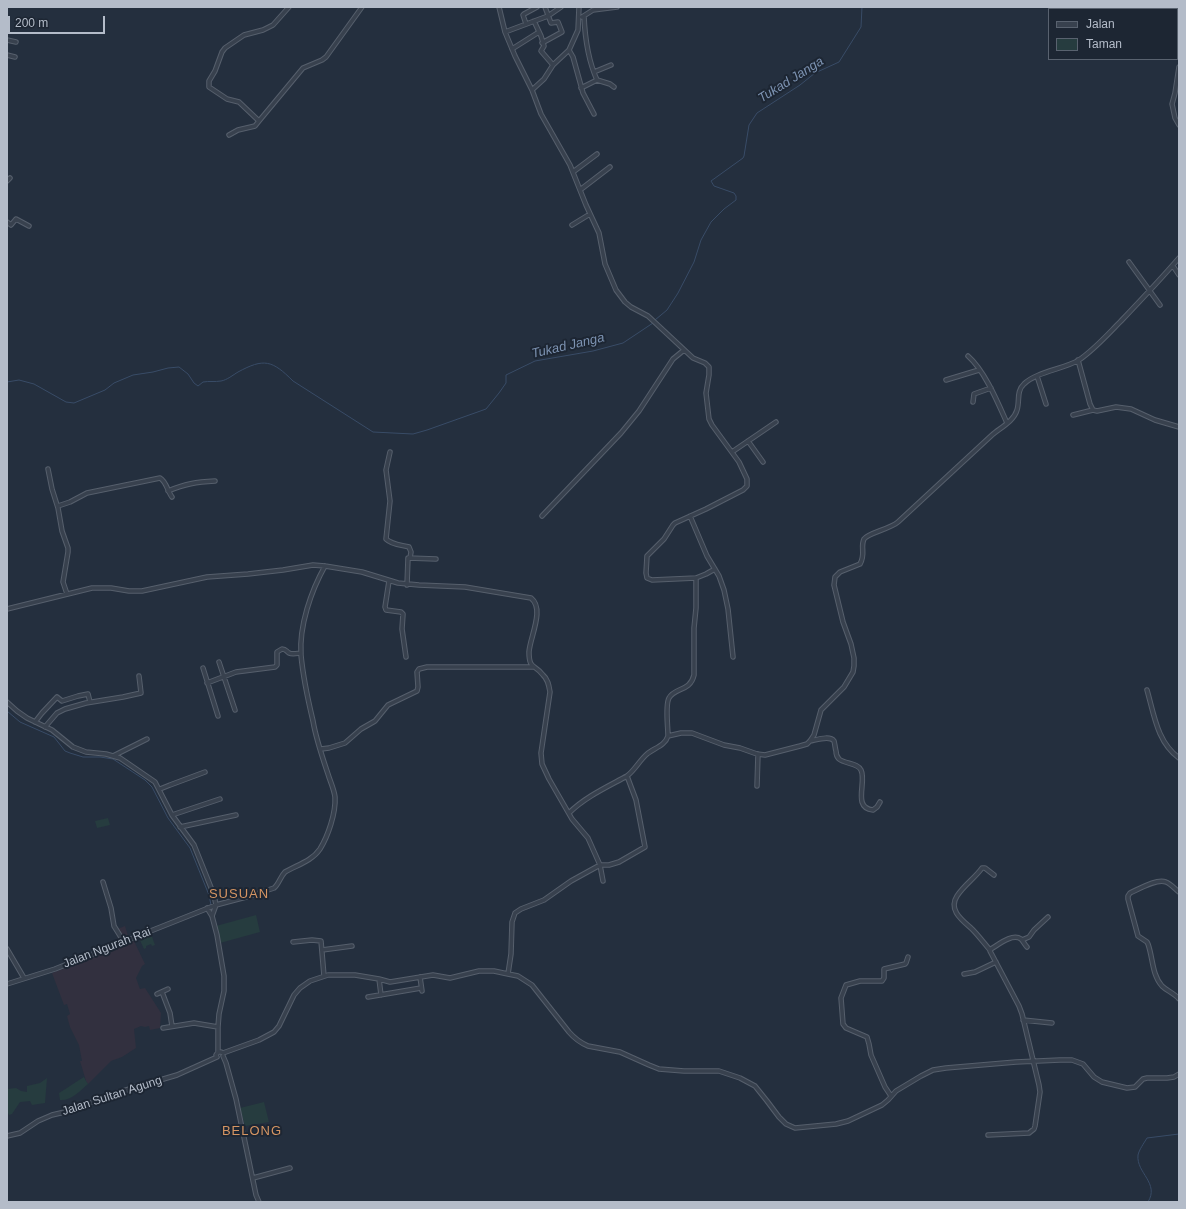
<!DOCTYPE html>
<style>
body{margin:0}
#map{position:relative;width:1186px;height:1209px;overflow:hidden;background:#242f3e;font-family:Helvetica,sans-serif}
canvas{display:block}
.frame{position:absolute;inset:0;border:8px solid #b4bcc9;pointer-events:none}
.legend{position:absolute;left:1048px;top:8px;width:130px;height:52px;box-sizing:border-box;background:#1d2633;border:1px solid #59626f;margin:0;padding:5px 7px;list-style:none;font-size:12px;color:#b4bcc9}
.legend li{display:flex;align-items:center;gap:8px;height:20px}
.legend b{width:20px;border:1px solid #59626f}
.scale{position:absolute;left:8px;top:16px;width:97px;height:18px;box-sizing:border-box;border:2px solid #b4bcc9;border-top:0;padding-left:5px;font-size:12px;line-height:14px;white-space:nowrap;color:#b4bcc9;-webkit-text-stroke:3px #1d2633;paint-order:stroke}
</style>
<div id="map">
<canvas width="1186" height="1209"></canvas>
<div class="frame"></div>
<ul class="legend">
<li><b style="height:5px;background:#38414e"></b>Jalan</li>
<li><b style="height:11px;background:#263c3f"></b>Taman</li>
</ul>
<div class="scale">200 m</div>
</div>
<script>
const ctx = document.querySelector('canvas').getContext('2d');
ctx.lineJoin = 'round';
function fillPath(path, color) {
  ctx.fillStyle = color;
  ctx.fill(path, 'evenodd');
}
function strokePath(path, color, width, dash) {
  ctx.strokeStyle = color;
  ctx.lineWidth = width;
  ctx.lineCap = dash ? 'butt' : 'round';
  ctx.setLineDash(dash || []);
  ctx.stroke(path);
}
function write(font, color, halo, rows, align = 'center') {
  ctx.font = font + ' Helvetica,sans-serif';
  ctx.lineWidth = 4;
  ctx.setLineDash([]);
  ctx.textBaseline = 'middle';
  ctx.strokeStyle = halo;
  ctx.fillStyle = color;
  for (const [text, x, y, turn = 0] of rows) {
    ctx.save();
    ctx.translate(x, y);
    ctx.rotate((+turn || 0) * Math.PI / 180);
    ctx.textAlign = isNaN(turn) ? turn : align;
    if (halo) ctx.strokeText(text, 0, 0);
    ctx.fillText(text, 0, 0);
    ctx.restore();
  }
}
const medical = new Path2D(`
 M 125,926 L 130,942 L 134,941 L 145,964 L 142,966 L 136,978 L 140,989 L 145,988 L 161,1013 L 160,1028 L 150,1030 L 149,1026 L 145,1027 L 141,1026 L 134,1029 L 136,1048 L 122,1057 L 111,1061 L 88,1084 L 86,1081 L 80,1061 L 82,1061 L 79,1045 L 70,1027 L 67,1016 L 70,1014 L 67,1004 L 64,1005 L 52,973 L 121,947 L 115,930 Z`);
const green = new Path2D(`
 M 108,818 L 110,825 L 97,828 L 95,821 Z
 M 256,915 L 260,932 L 220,943 L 216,926 Z
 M 151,934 L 155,945 L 152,946 L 151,944 L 146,946 L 146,948 L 144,949 L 139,938 Z
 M 84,1077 L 86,1081 L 88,1084 C 80,1091 71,1101 60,1100 L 59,1093 C 68,1088 75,1082 84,1077 Z
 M 47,1078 L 45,1103 L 32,1105 L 30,1101 L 20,1102 L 12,1114 L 9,1115 L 7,1111 L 7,1089 L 16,1088 L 21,1091 L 27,1092 L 27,1086 L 40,1083 Z
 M 264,1102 L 269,1122 L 245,1126 L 240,1108 Z`);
const stream = new Path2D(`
 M 655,320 L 667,310 L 678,293 L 694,262 L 701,240 L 711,222 L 724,209 L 736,200 L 736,196 L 734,193 L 714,186 L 711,181 L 743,158 L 744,156 L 749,125 L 757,113 L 800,85 L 815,73 L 839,62 L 861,27 L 862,7
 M 7,382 L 19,380 L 34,384 L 66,402 L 74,403 L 105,390 L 114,383 L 133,375 L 153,372 L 168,368 L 179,367 L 188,374 L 194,383 L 198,386 L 203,382 C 209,381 215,382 221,381 C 227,380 233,375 238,372 C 264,358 272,360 293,381 L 373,432 L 413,434 L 427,430 L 486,409 L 499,393 L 506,383 L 506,375 L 535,361 L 593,351 L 623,343 L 653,323
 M 7,711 L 20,722 L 54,737 L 65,751 L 70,753 L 83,757 L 100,757 L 113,759 L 145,780 L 152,787 L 168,818 L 190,848 L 209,895 L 211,905
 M 1148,1202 C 1160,1183 1136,1173 1138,1155 C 1139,1150 1144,1143 1147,1138 L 1179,1134`);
const minor = new Path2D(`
 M 499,7 L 505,32 L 515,56 L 532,90 L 541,114 L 570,165 L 586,205 L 599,233 L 605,264 L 616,290 L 625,302 L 631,307 L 648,316 L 693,358 L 705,363 L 709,367 L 709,375 L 706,393 L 709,419 L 712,425 L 739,462 L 747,479 L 747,486 L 743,490 L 706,509 L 675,523 L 673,525 L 664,539 L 647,556 L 646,573 L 647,578 L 652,580 L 696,578 L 706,574 L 715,569
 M 582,17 L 593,10 L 617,7
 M 534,21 L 541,36 L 544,46 L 541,51 L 553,65
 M 526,24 L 523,15 L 524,14 L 537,7
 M 505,32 L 548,16 L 561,7
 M 7,40 L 16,42
 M 542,43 L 562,32 L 558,22 L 551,23 L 545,7
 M 512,49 L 539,32
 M 569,50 L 573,57 L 583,93 L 594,114
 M 7,55 L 15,57
 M 1179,67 L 1175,93 L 1172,104 L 1175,118 L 1179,125
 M 594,72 L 611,65
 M 597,80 L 610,84 L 614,87
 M 581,88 L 597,80 C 588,60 585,39 584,16
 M 532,90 L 544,79 L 553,65 L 569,50 L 578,30 L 579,7
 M 259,121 L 303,68 L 322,60 L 326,57 L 362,7
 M 229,135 L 238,130 L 255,126 L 259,121 L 239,102 L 227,99 L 209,87 L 209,81 L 215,71 L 222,52 L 225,48 L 244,35 L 263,30 L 273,25 L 289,7
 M 573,172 L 597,154
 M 7,181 L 10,178
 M 580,190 L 610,167
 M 7,222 L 11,225 L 16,219 L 29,226
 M 572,225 L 590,214
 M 1129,262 L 1160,305
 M 1173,266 L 1179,275
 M 968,356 C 985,371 998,403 1007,423
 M 1078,360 L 1090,404 L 1093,410 L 1097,411 L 1116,407 L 1131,409 L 1155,420 L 1179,427
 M 1037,376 L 1046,404
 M 946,380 L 979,370
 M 973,402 L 974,394 L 991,388
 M 1073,415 L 1093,410
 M 748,441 L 763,462
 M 390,452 L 386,470 L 390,501 L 386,539 C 392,545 402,545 409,547 L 411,552 L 410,558
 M 732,452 L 776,422
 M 48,469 L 52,489 L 58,508 L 62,531 L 68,548 L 68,552 L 63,582 L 67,594
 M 168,491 C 185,484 196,482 215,481
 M 58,506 L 70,502 L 87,493 L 160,478 C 166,481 168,492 172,497
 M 542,516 L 621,433 L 639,411 L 673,359 L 684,350
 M 690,516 L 707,556 L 719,576 L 724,590 L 728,609 L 733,657
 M 389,581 L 385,607 L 386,610 L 401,612 L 403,614 L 402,629 L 406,657
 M 407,585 L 408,558 L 436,559
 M 7,609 L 92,588 L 111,588 L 129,591 L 142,591 L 207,577 L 248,574 L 283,570 L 313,565 L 325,566 L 362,572 L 398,583 L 419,585 L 465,587 L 531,598 C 545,609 530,637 529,652 C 529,670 535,664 543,675 C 548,679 549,686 550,692 L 541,753 L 542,764 L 549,779 L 572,819 L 588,838 L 600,865 L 571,881 L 544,900 L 521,909 L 515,913 L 512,922 L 511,954 L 508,974
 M 219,662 L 235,710
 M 203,668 L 218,716
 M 207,683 L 236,672 L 275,667 L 277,665 L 277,652 L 282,649 C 286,649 286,651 289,653 C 293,655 298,653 301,653
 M 1147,690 C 1154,714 1157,742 1179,758
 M 7,702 L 17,711 L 27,718 L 52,730 L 73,747 L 86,752 L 106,754 L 120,758 L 155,782 L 172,815 L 194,845 L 214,895 L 216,905 L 55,969 L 7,984
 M 35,722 L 42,713 L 57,697 L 62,701 L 78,696 L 88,694 L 90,702
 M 45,727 L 57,713 L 65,709 L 86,703 L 123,697 L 141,693 L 139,676
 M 668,736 L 681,733 L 692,733 L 724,745 L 740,748 L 757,754 L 765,755 L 800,746 L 807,744 L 810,741 L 814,735 L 821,710 L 844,687 L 853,672 L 854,666 L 854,658 L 851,644 L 843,622 L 834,585 L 835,577 L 840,572 L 860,564 C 866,554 860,547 864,539 C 868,533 890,529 898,522 L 992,435 C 1000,428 1014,421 1017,410 C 1020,401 1016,391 1024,384 C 1036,372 1064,369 1079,360 C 1095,349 1108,334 1121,321 C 1141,300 1160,280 1179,258
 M 810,741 C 816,740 830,735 834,741 C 835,744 835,748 836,751 C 836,754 837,757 839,759 C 845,764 858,763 861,770 C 867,782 852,808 873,810 L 877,807 L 880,802
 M 321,749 L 329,748 L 345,743 L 361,729 L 375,721 L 388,705 L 417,691 L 418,687 L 417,672 L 419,669 L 427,667 L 533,667
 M 113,756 L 147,739
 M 757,786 L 758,754
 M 160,789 L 170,785 L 205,772
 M 569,813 C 585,797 607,787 627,776 C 635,770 639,761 647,754 C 654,748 665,746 668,736 C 668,727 665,705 669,698 C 675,687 690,692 694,675 L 694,628 L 696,608 L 696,578
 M 172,815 L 220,799
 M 180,827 L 236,815
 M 603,881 L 600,865 L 609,865 L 619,862 L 645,847 L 636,800 L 627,776
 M 103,882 L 111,908 L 114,926 L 124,942
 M 1179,892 C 1175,889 1171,884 1166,882 C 1157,878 1139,889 1130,893 L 1128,896 L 1128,899 L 1138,936 L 1147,942 L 1148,944 C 1153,958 1152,975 1162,986 C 1167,991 1174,993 1179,999
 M 207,908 L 212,916 L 217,935 L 224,976 L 224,991 L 219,1014 L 218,1027 L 218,1052 L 216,1055 L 217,1057
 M 212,916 L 216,905 L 250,896 L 274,888 C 279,884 280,877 285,872 C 297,865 312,861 320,849 C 328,836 336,813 335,797 C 334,789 330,781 328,774 C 322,756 316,739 313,721 C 308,700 303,677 301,655 C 299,626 311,591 325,566
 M 1022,940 L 1029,937 L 1034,930 L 1048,917
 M 293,942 L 312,940 L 321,941 L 324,976
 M 7,949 L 24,978
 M 322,950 L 352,946
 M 990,950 C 984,943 978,935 972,929 C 962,920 948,910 957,896 C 964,885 975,878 982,868 L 985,868 L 994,875
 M 964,974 L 975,972 L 996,962
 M 420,977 L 422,991
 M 379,979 L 381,995
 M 162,992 L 170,1013 L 172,1026
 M 157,994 L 168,989
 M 368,997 L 421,988
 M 1023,1020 L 1052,1023
 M 163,1028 L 194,1023 L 218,1027
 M 218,1052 L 221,1052 L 223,1053 L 259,1040 L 274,1032 L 279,1026 L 294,995 L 300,988 L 310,981 L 328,975 L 355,975 L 379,979 L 390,982 L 433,975 L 450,978 L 479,971 L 494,971 L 508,974 L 518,976 L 532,985 L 569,1032 C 575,1039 581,1043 588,1046 L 620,1052 L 649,1065 L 659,1069 L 684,1071 L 719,1071 L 740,1078 L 755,1086 L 767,1101 L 779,1117 L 786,1124 L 795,1128 L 836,1124 L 848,1121 L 882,1105 L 888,1100 L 896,1091 L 921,1076 L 933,1070 L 946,1068 L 1016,1062 L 1060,1060 L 1072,1060 L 1083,1064 L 1094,1077 L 1102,1082 L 1127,1088 L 1135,1087 L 1143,1079 L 1147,1078 L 1167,1078 L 1174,1077 L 1179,1074
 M 223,1056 L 226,1063 L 236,1099 L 256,1195 L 259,1202
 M 891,1096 L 885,1087 L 871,1055 L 869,1044 L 867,1037 L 846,1028 L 843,1024 L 841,998 L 846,985 L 860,981 L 882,981 L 884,978 L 884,969 L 905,964 L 906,963 L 908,957
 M 988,1135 L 1029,1133 L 1034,1129 L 1035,1126 L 1040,1092 L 1039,1085 L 1022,1014 L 1019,1006 L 990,951 L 991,949 C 998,945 1012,933 1021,939 C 1023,941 1025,945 1027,947
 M 7,1136 L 20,1133 L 38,1121 L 52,1115 L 69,1111 L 116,1093 L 177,1075 L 217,1057
 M 253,1178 L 290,1168`);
const streetNames = [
 ["Jalan Ngurah Rai",107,948,-21],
 ["Jalan Sultan Agung",112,1096,-18]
];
const waterNames = [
 ["Tukad Janga",791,80,-32],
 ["Tukad Janga",568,346,-13]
];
const neighbourhoodNames = [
 ["SUSUAN",239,894],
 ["BELONG",252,1131]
];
fillPath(medical, '#32303f');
fillPath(green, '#263c3f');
strokePath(stream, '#394c67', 1);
strokePath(minor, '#565f6c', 5.5);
strokePath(minor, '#38414e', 3.5);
write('12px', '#b4bcc9', '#1d2633', streetNames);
write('italic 13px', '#7c92b1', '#1d2633', waterNames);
ctx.letterSpacing = '1px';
write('13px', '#d59563', '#1d2633', neighbourhoodNames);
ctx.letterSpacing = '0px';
</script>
